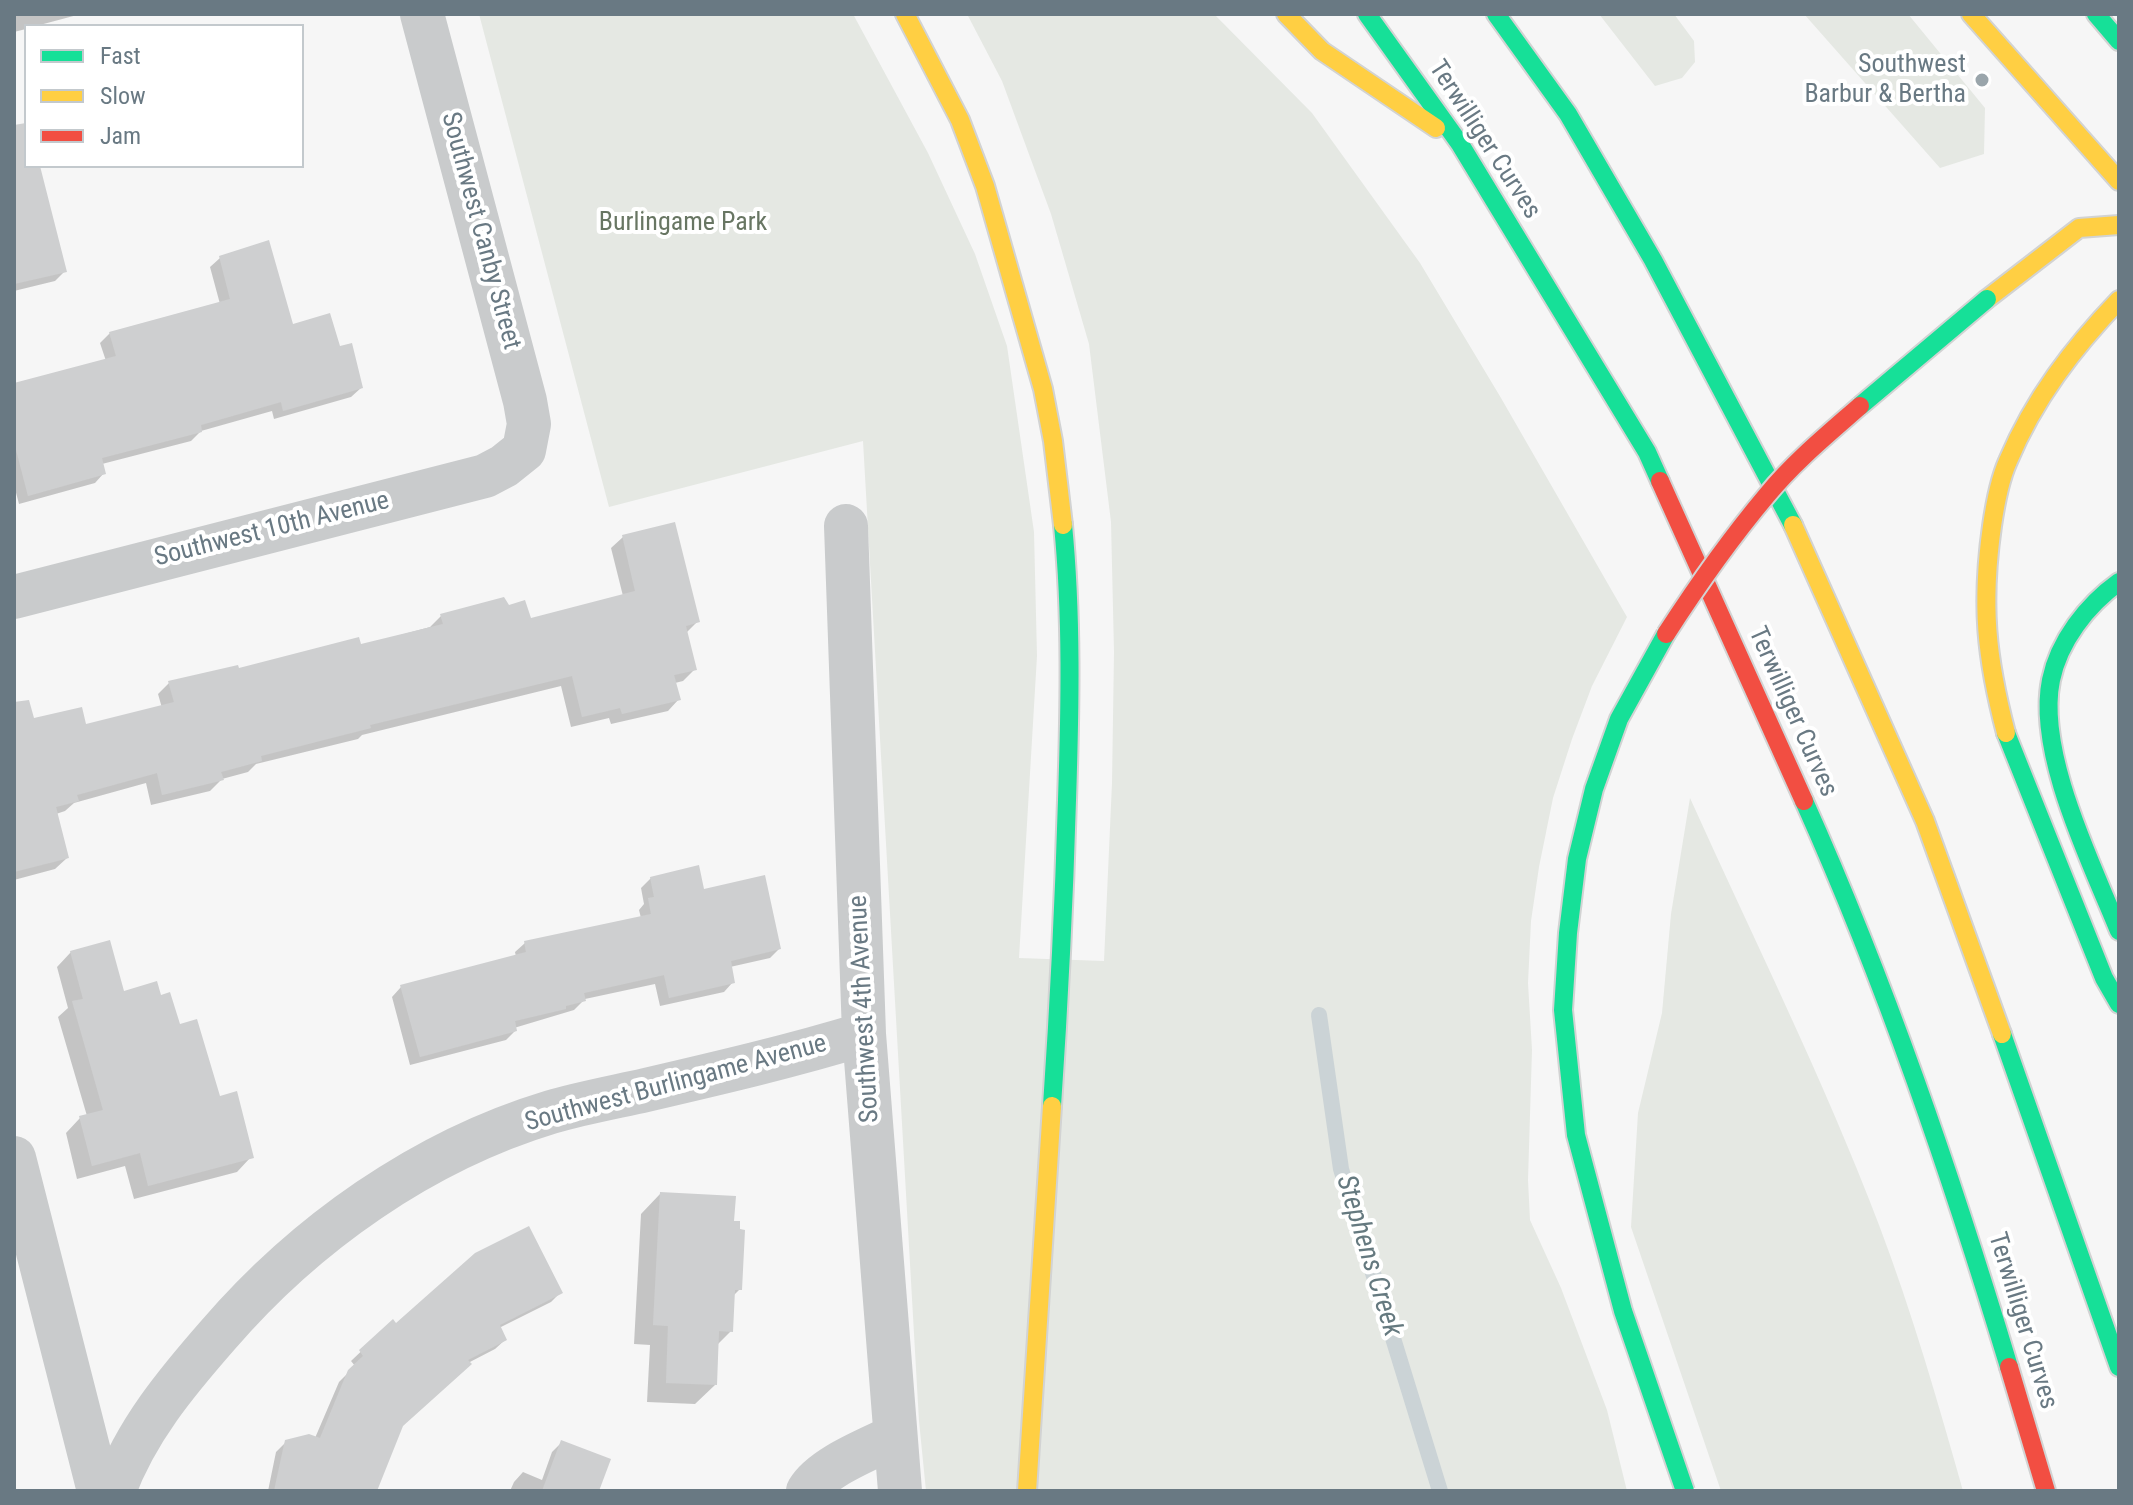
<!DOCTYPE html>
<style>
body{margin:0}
#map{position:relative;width:2133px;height:1505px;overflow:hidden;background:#f6f6f6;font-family:"Roboto Condensed",sans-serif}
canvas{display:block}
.frame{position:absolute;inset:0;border:16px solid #697983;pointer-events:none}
.legend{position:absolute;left:24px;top:24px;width:280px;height:144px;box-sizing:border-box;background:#fff;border:2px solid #c3c9cd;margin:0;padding:10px 14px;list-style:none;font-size:24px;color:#697983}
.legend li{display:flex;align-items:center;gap:16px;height:40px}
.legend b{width:40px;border:2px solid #c3c9cd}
</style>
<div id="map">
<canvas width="2133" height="1505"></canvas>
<div class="frame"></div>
<ul class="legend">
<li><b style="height:10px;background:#16e098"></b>Fast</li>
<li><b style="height:10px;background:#ffcf43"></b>Slow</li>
<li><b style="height:10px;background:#f24e42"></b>Jam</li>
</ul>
</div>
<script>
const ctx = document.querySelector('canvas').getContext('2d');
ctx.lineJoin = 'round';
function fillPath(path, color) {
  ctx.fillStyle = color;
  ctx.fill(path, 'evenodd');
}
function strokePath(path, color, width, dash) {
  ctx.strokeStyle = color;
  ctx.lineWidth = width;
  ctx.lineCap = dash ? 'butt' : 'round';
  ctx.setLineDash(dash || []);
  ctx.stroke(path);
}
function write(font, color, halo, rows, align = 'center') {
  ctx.font = font + ' "Roboto Condensed",sans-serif';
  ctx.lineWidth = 8;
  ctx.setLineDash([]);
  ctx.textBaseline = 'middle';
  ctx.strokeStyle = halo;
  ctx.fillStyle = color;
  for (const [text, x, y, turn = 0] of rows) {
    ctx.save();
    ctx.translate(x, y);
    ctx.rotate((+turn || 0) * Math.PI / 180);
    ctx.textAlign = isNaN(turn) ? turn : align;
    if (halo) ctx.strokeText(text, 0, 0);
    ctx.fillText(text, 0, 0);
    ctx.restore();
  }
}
const green = new Path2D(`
 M 479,14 L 853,14 L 928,153 L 975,254 L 1007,346 L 1034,532 L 1037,656 L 1019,958 L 1104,961 L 1112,783 L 1114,652 L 1111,522 L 1089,344 L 1051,214 L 1002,81 L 967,14 L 1214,14 L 1312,113 L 1420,263 L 1501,398 L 1627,617 L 1592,686 L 1572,739 L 1553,798 L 1539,867 L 1531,921 L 1528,983 L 1532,1050 L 1528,1180 L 1530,1220 L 1561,1288 L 1607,1410 L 1627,1491 L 926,1491 L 919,1421 L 863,441 L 609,507 Z
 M 1599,14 L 1674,14 L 1694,41 L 1695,62 L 1682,78 L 1655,86 Z
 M 1804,14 L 1908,14 L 1985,108 L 1984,154 L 1940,168 Z
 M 1690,798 C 1754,940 1824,1080 1879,1225 C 1912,1312 1938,1402 1963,1491 L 1721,1491 L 1631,1227 L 1638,1113 L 1662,1013 L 1671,914 Z`);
const shadow = new Path2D(`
 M 14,14 L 81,14 L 36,26 L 26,26 L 26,29 L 14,32 Z
 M 26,150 L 26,166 L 38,166 L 65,271 L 55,281 L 14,291 L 14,152 Z
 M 220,258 L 292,327 L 339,349 L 361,388 L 351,397 L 274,419 L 272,411 L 201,431 L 191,441 L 102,464 L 104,473 L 95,483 L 19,504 L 14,485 L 14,385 L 106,361 L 100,343 L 110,333 L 220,304 L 210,267 Z
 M 623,537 L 698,621 L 686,633 L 694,670 L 683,681 L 675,683 L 679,699 L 668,711 L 611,724 L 609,718 L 571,727 L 561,686 L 362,735 L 358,739 L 256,764 L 248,772 L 222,779 L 210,791 L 151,805 L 146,783 L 74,803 L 65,811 L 56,814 L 67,858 L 55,869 L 14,880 L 14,731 L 85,727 L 162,708 L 158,694 L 169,683 L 360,646 L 430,627 L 441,616 L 508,607 L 530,620 L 623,596 L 611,548 Z
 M 651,878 L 702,891 L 779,949 L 770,958 L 730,967 L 733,982 L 724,992 L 660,1006 L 655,984 L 585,999 L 574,1010 L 514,1028 L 515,1031 L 506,1040 L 410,1065 L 392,997 L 401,987 L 516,957 L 515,952 L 525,943 L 641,918 L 639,910 L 644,904 L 641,888 Z
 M 71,952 L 123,993 L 160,997 L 251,1157 L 237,1172 L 134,1199 L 125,1166 L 77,1179 L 66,1133 L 80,1118 L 87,1116 L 58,1017 L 68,1008 L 57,967 Z
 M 660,1194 L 732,1223 L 740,1289 L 733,1296 L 731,1331 L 717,1345 L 715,1385 L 695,1404 L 647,1402 L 650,1345 L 634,1344 L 641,1214 Z
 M 561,1292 L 551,1302 L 499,1328 L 505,1340 L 495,1349 L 468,1363 L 401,1426 L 373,1491 L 268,1491 L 276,1452 L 286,1442 L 315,1438 L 339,1382 L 355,1366 L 351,1361 L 392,1322 L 396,1326 Z
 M 562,1442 L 596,1491 L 510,1491 L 514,1482 L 523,1472 L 542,1480 L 552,1452 Z`);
const stream = new Path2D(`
 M 1319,1015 L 1341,1169 L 1440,1491`);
const building = new Path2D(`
 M 26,123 L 26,166 L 40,166 L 67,272 L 14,284 L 14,125 Z
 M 269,240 L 293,324 L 330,313 L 340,346 L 352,343 L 363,388 L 283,411 L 281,402 L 201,425 L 202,432 L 102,458 L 106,474 L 28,496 L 14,442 L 14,383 L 116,356 L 109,332 L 230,299 L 219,256 Z
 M 675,522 L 700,622 L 686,626 L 697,670 L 674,675 L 681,700 L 622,714 L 620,708 L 582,717 L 572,676 L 370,725 L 371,728 L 261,756 L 262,761 L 221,772 L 224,780 L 162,795 L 157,773 L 77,795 L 79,801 L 56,807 L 69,858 L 14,872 L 14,702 L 29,700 L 34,718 L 82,707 L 86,724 L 174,702 L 168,681 L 238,665 L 239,668 L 359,637 L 361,644 L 443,624 L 440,614 L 504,597 L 509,605 L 525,600 L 531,618 L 635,591 L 622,535 Z
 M 699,865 L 704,889 L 765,875 L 781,949 L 731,961 L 735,983 L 669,998 L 664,975 L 584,993 L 586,1001 L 566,1006 L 566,1009 L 515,1021 L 517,1031 L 420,1057 L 400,985 L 526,952 L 524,941 L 651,914 L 648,898 L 654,897 L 650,877 Z
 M 110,940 L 124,991 L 157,981 L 161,995 L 170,992 L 180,1024 L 197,1019 L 220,1096 L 237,1091 L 254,1158 L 148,1186 L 140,1153 L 92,1166 L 79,1116 L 103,1110 L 72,1001 L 83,999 L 70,951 Z
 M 660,1192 L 736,1196 L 734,1221 L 740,1221 L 740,1229 L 745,1230 L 742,1290 L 735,1290 L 733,1332 L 719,1331 L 717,1385 L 666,1383 L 668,1326 L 653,1325 Z
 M 529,1226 L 563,1293 L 500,1325 L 507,1340 L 468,1360 L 472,1364 L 403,1426 L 377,1491 L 274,1491 L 285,1440 L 309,1434 L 320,1438 L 348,1370 L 363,1356 L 359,1350 L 393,1319 L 396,1323 L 475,1253 Z
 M 561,1440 L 611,1459 L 599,1491 L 542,1491 Z`);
const street = new Path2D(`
 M 846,526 L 864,1034 L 900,1491
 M 14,597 L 485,476 L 504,466 L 524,450 L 529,424 L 525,401 L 422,14
 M 14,1158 L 99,1491
 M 114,1491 C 136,1431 176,1383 218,1335 C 305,1234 422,1151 551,1112 C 582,1103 615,1097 646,1090 C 719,1073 792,1056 864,1034
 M 808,1491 C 823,1466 870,1449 895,1436`);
const fast = new Path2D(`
 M 1367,14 L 1460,144 L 1647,452 L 1660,481
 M 1496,14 L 1568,114 L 1653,260 L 1793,525
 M 2096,14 L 2119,41
 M 2119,582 C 2087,605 2059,641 2051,680 C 2036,753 2092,864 2119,931
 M 2006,733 L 2104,978 L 2119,1004
 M 1804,801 C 1886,984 1951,1175 2009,1367
 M 2002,1034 L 2119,1367
 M 1052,1106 C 1059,1004 1064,902 1067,800 C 1070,709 1072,616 1063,525`);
const slow = new Path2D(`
 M 905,14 L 960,120 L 985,186 L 1043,389 L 1053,441 L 1063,525
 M 1286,14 L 1322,51 L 1436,128
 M 1971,14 L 2119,181
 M 1987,299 L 2079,228 L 2119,225
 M 1793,525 L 1925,821 L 2002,1034
 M 2006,733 C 1986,657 1981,604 1992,526 C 1995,505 1999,481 2008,461 C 2034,399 2073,348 2119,300
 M 1027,1491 L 1052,1106`);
const jam = new Path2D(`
 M 1660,481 L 1804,801
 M 2009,1367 L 2046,1491`);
const fastBridge = new Path2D(`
 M 1860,406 L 1987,299
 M 1666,634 L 1619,719 L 1594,789 L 1577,859 L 1568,933 L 1563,1010 L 1576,1135 L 1623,1311 L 1685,1491`);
const jamBridge = new Path2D(`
 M 1666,634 C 1697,586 1730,539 1767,495 C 1794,462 1828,434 1860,406`);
const markers = [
 [1982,80,8,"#9aa5ab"]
];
const poiNames = [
 ["Southwest",1966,65],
 ["Barbur & Bertha",1966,95]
];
const streetNames = [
 ["Terwilliger Curves",1484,140,57],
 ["Southwest Canby Street",480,231,75],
 ["Southwest 10th Avenue",272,530,-14],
 ["Terwilliger Curves",1792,712,66],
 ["Southwest 4th Avenue",865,1009,-93],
 ["Southwest Burlingame Avenue",676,1084,-15],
 ["Terwilliger Curves",2022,1321,73]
];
const parkNames = [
 ["Burlingame Park",683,223]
];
const waterNames = [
 ["Stephens Creek",1368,1256,73]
];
fillPath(green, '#e5e8e3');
fillPath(shadow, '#0003');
strokePath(stream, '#cbd3d6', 16);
fillPath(building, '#cecfd0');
strokePath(fast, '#d2d3d3', 22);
strokePath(slow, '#d2d3d3', 22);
strokePath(jam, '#d2d3d3', 22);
strokePath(street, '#c9cbcc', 44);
strokePath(fast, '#16e098', 18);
strokePath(slow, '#ffcf43', 18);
strokePath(jam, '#f24e42', 18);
strokePath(fastBridge, '#d2d3d3', 22, []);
strokePath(jamBridge, '#d2d3d3', 22, []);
strokePath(fastBridge, '#16e098', 18);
strokePath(jamBridge, '#f24e42', 18);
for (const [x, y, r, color] of markers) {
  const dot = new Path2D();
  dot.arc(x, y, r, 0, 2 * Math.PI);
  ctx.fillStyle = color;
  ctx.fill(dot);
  strokePath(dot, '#fff', 3);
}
write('26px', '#697983', '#fff', poiNames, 'right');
write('26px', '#697983', '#fff', streetNames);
write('26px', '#687663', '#fff', parkNames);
write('italic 28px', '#65797f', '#fff', waterNames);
</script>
